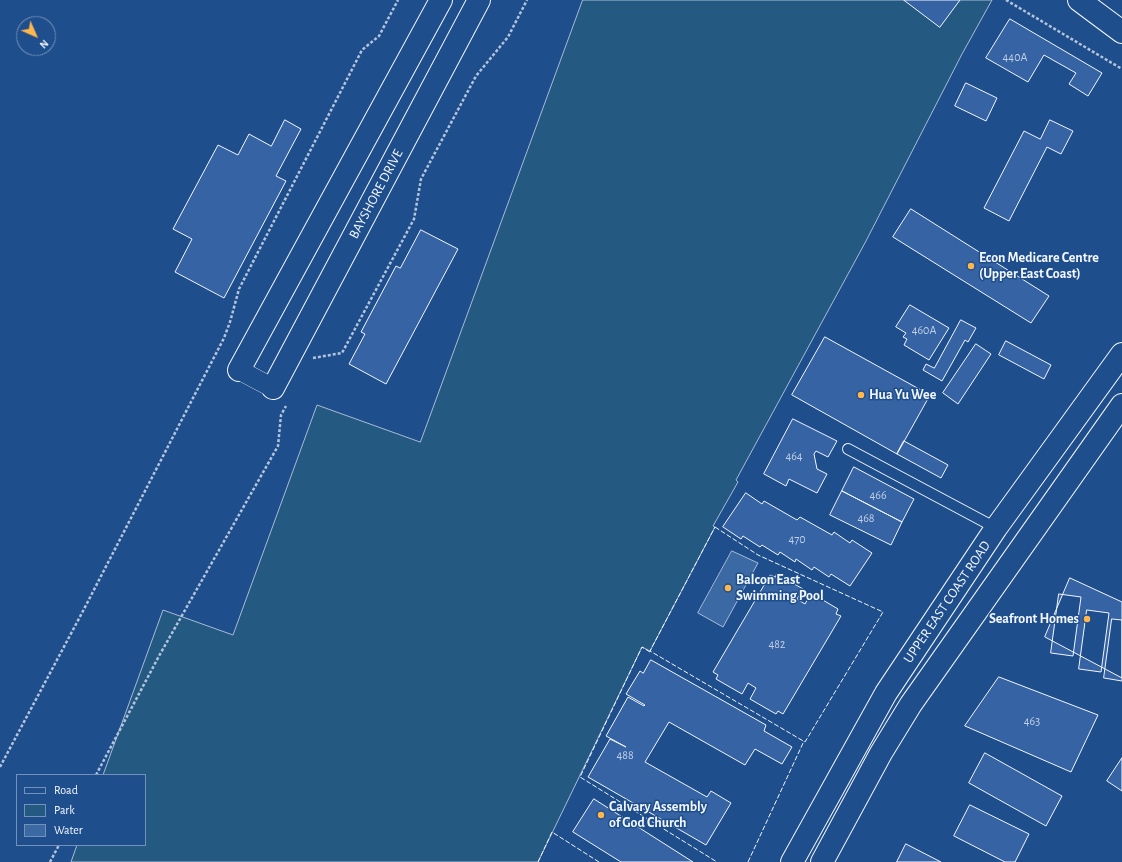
<!DOCTYPE html>
<style>
body{margin:0}
#map{position:relative;width:1122px;height:862px;overflow:hidden;background:#1f4e8c;font-family:"Alegreya Sans",sans-serif}
canvas{display:block}
.legend{position:absolute;left:16px;top:774px;width:130px;height:72px;box-sizing:border-box;background:#1f4e8c;border:1px solid #7391ba;margin:0;padding:5px 7px;list-style:none;font-size:12px;color:#f2f6ff}
.legend li{display:flex;align-items:center;gap:8px;height:20px}
.legend b{width:20px;border:1px solid #7391ba}
.north{position:absolute;left:16px;top:16px;width:40px;height:40px;box-sizing:border-box;background:#1f4e8c;border:1px solid #7391ba;border-radius:50%;rotate:135deg;font-size:11px;font-weight:700;line-height:16px;text-align:center;color:#f2f6ff}
.north::after{content:'';display:block;margin:auto;width:14px;height:18px;background:#ffb74d;clip-path:polygon(50% 0,100% 100%,50% 72%,0 100%)}
</style>
<div id="map">
<canvas width="1122" height="862"></canvas>
<ul class="legend">
<li><b style="height:5px;background:#1f4e8c"></b>Road</li>
<li><b style="height:11px;background:#245a82"></b>Park</li>
<li><b style="height:11px;background:#3b69a3"></b>Water</li>
</ul>
<div class="north">N</div>
</div>
<script>
const ctx = document.querySelector('canvas').getContext('2d');
ctx.lineJoin = 'round';
function fillPath(path, color) {
  ctx.fillStyle = color;
  ctx.fill(path, 'evenodd');
}
function strokePath(path, color, width, dash) {
  ctx.strokeStyle = color;
  ctx.lineWidth = width;
  ctx.lineCap = dash ? 'butt' : 'round';
  ctx.setLineDash(dash || []);
  ctx.stroke(path);
}
function write(font, color, halo, rows, align = 'center') {
  ctx.font = font + ' "Alegreya Sans",sans-serif';
  ctx.lineWidth = 3;
  ctx.setLineDash([]);
  ctx.textBaseline = 'middle';
  ctx.strokeStyle = halo;
  ctx.fillStyle = color;
  for (const [text, x, y, turn = 0] of rows) {
    ctx.save();
    ctx.translate(x, y);
    ctx.rotate((+turn || 0) * Math.PI / 180);
    ctx.textAlign = isNaN(turn) ? turn : align;
    if (halo) ctx.strokeText(text, 0, 0);
    ctx.fillText(text, 0, 0);
    ctx.restore();
  }
}
const green = new Path2D(`
 M 583,0 L 992,0 L 962,54 L 866,241 L 736,480 L 738,482 L 713,526 L 715,527 L 650,651 L 642,647 L 538,862 L 71,862 L 77,845 L 145,845 L 145,775 L 103,775 L 163,610 L 233,635 L 317,405 L 420,442 Z`);
const water = new Path2D(`
 M 732,551 L 758,563 L 723,627 L 698,613 Z`);
const building = new Path2D(`
 M 904,0 L 960,0 L 940,27 Z
 M 1010,19 L 1102,73 L 1088,96 L 1069,84 L 1076,73 L 1044,55 L 1028,82 L 986,58 Z
 M 966,83 L 997,98 L 986,121 L 955,106 Z
 M 285,120 L 301,129 L 276,176 L 286,181 L 224,298 L 175,272 L 192,239 L 173,229 L 218,145 L 238,155 L 249,134 L 271,146 Z
 M 1050,120 L 1073,131 L 1061,154 L 1047,147 L 1009,221 L 984,208 L 1024,131 L 1040,139 Z
 M 911,209 L 1049,296 L 1031,323 L 893,237 Z
 M 421,230 L 458,249 L 386,384 L 349,364 L 365,334 L 361,332 L 396,266 L 400,268 Z
 M 910,305 L 949,328 L 929,360 L 904,345 L 907,339 L 903,337 L 906,333 L 896,327 Z
 M 961,320 L 976,328 L 968,342 L 965,340 L 942,381 L 923,370 L 926,364 L 934,368 Z
 M 825,337 L 930,395 L 897,454 L 792,395 Z
 M 1006,341 L 1051,365 L 1044,379 L 999,355 Z
 M 976,344 L 991,354 L 958,404 L 943,393 Z
 M 793,419 L 837,441 L 828,457 L 816,451 L 814,454 L 817,469 L 827,474 L 817,493 L 789,479 L 786,486 L 764,474 Z
 M 904,441 L 948,465 L 941,478 L 897,454 Z
 M 854,467 L 914,499 L 902,522 L 842,491 Z
 M 842,491 L 902,522 L 891,545 L 830,515 Z
 M 746,493 L 762,504 L 764,501 L 797,520 L 800,517 L 832,535 L 834,532 L 850,543 L 852,540 L 872,553 L 850,586 L 831,574 L 829,577 L 814,567 L 812,570 L 796,559 L 795,562 L 780,552 L 778,555 L 762,545 L 760,547 L 743,536 L 741,539 L 723,527 Z
 M 777,574 L 803,589 L 797,599 L 805,604 L 811,593 L 838,609 L 836,614 L 841,616 L 783,714 L 778,711 L 776,714 L 750,699 L 756,688 L 748,683 L 742,694 L 716,679 L 718,675 L 713,672 L 770,575 L 775,577 Z
 M 1070,578 L 1122,602 L 1122,678 L 1045,637 Z
 M 1059,594 L 1081,597 L 1073,656 L 1051,653 Z
 M 1087,610 L 1109,613 L 1101,672 L 1079,669 Z
 M 1112,619 L 1122,620 L 1122,681 L 1104,678 Z
 M 651,660 L 766,725 L 764,731 L 792,747 L 782,764 L 755,749 L 745,765 L 669,722 L 645,762 L 707,797 L 711,791 L 731,803 L 706,845 L 588,777 L 610,739 L 626,747 L 606,736 L 628,697 L 644,706 L 645,705 L 626,694 L 640,671 L 643,673 Z
 M 999,677 L 1098,715 L 1071,772 L 965,726 Z
 M 985,753 L 1062,796 L 1046,826 L 969,783 Z
 M 1122,758 L 1122,791 L 1107,781 Z
 M 594,799 L 693,862 L 621,862 L 573,832 Z
 M 970,805 L 1029,834 L 1015,862 L 1005,862 L 954,836 Z
 M 906,844 L 941,862 L 897,862 Z`);
const path = new Path2D(`
 M 1006,0 L 1122,69
 M 313,358 L 342,353 L 414,219 L 421,179 L 476,76 L 508,37 L 527,0
 M 0,767 L 83,611 L 224,338 L 230,322 L 239,289 L 362,50 L 379,36 L 398,0
 M 96,775 L 159,656 L 278,446 L 281,415 L 286,406
 M 50,862 L 59,845`);
const lane = new Path2D(`
 M 848,449 L 996,528`);
const street = new Path2D(`
 M 239,370 L 273,388`);
const secondary = new Path2D(`
 M 1079,0 L 1122,32
 M 239,370 L 441,0
 M 273,388 L 479,0
 M 792,862 L 886,693 L 996,528 L 1122,354
 M 822,862 L 881,753 L 911,704 L 1122,405`);
const fence = new Path2D(`
 M 715,527 L 758,555 L 883,612 L 805,742 L 650,651 Z
 M 650,652 L 642,647 L 580,777 L 717,862
 M 538,862 L 552,832 L 599,862
 M 748,862 L 804,741`);
const markers = [
 [971,266,4,"#ffb74d"],
 [861,395,4,"#ffb74d"],
 [728,588,4,"#ffb74d"],
 [1087,619,4,"#ffb74d"],
 [601,815,4,"#ffb74d"]
];
const numberNames = [
 ["440A",1015,57],
 ["460A",924,330],
 ["464",794,456],
 ["466",878,495],
 ["468",866,518],
 ["470",797,539],
 ["482",777,644],
 ["463",1032,721],
 ["488",625,755]
];
const streetNames = [
 ["BAYSHORE DRIVE",376,194,-62],
 ["UPPER EAST COAST ROAD",947,602,-56]
];
const poiNames = [
 ["Econ Medicare Centre",979,258],
 ["(Upper East Coast)",979,274],
 ["Hua Yu Wee",869,395],
 ["Balcon East",736,580],
 ["Swimming Pool",736,596],
 ["Seafront Homes",1079,619,"right"],
 ["Calvary Assembly",609,807],
 ["of God Church",609,823]
];
fillPath(green, '#245a82');
strokePath(green, '#a8bbd7', 1);
fillPath(water, '#3b69a3');
strokePath(water, '#a8bbd7', 1);
fillPath(building, '#3563a3');
strokePath(building, '#f2f6ff', 1);
strokePath(lane, '#f2f6ff', 12);
strokePath(street, '#f2f6ff', 20);
strokePath(secondary, '#f2f6ff', 24);
strokePath(path, '#b3c4dc', 2.5, [3, 2]);
strokePath(lane, '#1f4e8c', 10);
strokePath(street, '#1f4e8c', 19);
strokePath(secondary, '#1f4e8c', 22);
strokePath(fence, '#f2f6ff', 1, [5, 2]);
for (const [x, y, r, color] of markers) {
  const dot = new Path2D();
  dot.arc(x, y, r, 0, 2 * Math.PI);
  ctx.fillStyle = color;
  ctx.fill(dot);
  strokePath(dot, '#1f4e8c', 1.5);
}
write('12px', '#c3d1e8', null, numberNames);
write('14px', '#f2f6ff', '#1f4e8c', streetNames);
write('bold 14px', '#f2f6ff', '#1f4e8c', poiNames, 'left');
</script>
